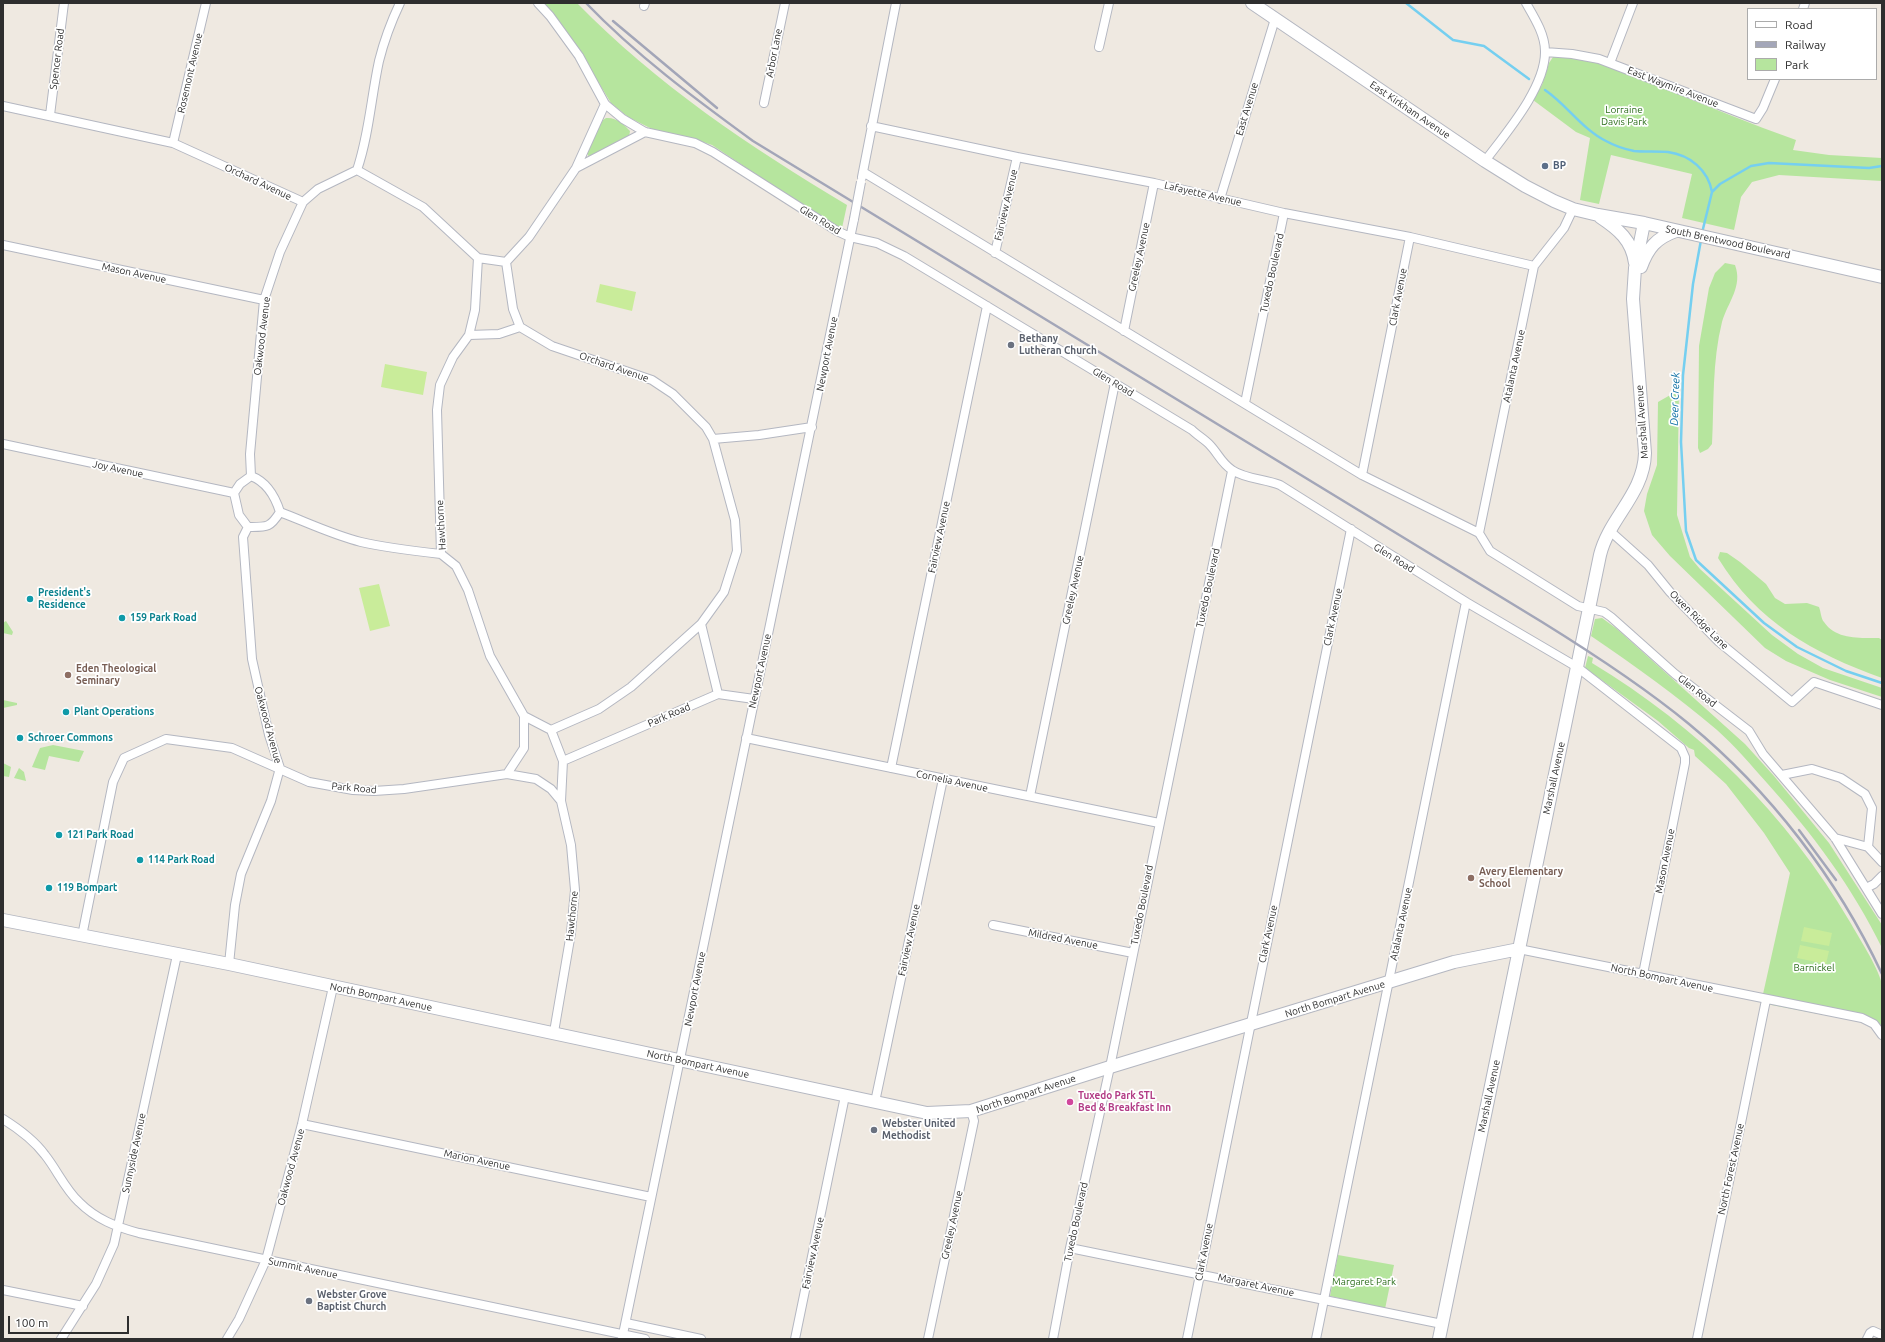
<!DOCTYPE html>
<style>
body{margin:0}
#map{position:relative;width:1885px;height:1342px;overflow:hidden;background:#efe9e1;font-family:Ubuntu,sans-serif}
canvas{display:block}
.frame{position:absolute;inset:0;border:4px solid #2e2e2e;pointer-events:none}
.legend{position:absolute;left:1747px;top:8px;width:130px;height:72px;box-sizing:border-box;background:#fff;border:1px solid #ababab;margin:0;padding:5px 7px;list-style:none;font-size:12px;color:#2e2e2e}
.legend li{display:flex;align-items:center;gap:8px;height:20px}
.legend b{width:20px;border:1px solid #ababab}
.scale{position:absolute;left:8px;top:1316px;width:121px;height:18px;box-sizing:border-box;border:2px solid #2e2e2e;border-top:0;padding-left:5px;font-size:12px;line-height:14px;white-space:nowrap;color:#2e2e2e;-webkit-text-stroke:3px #fff;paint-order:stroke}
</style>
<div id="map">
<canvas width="1885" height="1342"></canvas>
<div class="frame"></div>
<ul class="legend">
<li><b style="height:5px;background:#fff"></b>Road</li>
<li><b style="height:5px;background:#a3a6b8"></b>Railway</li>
<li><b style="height:11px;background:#b6e59e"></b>Park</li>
</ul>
<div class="scale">100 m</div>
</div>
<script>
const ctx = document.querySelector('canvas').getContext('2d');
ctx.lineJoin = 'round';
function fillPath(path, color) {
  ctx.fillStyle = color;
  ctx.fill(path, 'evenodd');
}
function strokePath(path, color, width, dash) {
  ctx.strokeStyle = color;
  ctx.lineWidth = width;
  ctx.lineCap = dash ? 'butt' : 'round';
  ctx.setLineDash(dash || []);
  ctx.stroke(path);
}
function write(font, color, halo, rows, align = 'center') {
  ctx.font = font + ' Ubuntu,sans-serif';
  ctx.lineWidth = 3.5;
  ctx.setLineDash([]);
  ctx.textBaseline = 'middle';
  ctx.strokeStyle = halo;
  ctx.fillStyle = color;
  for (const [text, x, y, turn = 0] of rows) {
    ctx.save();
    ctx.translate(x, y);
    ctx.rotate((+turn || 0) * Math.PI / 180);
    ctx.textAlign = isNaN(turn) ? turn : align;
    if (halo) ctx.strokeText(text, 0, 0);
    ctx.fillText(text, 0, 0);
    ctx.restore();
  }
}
const green = new Path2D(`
 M 544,3 L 577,3 C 656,84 750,147 847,205 L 842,228 L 835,227 L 712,145 L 688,137 L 652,129 L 628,117 L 611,103 L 575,44 Z
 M 1553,57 C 1590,53 1630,75 1663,88 C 1707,106 1751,124 1796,140 L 1793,150 L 1829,155 L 1882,158 L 1882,181 L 1779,175 L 1752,182 L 1741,197 L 1734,230 L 1682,218 L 1692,174 L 1611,155 L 1599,204 L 1580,200 L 1590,138 L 1576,132 L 1533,100 L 1542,85 L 1549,63 Z
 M 606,118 C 616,117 624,124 630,131 L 629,137 L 589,157 L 587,153 L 600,122 Z
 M 1725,263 L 1735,265 C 1743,286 1728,302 1722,322 C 1712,362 1714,403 1712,444 L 1708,449 L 1700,453 L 1698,448 L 1699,346 L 1709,288 L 1715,273 Z
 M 1679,390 L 1677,515 L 1690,557 L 1700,569 L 1772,635 L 1798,654 L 1823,668 L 1882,688 L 1882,697 L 1830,680 L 1786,661 L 1765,648 L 1670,556 L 1652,535 L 1644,511 L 1647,494 L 1657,465 L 1658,402 Z
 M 1720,552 L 1727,553 L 1740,562 L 1766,584 L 1775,598 L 1785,604 L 1807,603 L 1819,607 C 1821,612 1821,619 1824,622 C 1836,640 1861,638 1879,638 L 1882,640 L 1882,678 C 1813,653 1757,622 1718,558 Z
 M 1602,618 L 1617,629 L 1745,744 L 1774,776 L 1829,843 L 1882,925 L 1882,948 C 1853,888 1812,833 1767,783 C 1751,765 1735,746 1717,730 C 1677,696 1635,666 1591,636 L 1595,619 Z
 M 6,621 L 13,632 L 12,635 L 3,633 L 3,623 Z
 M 1588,656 L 1593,658 L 1592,663 C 1698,727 1787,814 1850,922 C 1859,938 1877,965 1882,984 C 1885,996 1882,1013 1882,1026 L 1761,1003 L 1790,873 L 1764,833 L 1726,784 L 1695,756 L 1694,750 L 1689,748 L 1658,721 L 1585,668 Z
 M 3,700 L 17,703 L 17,705 L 3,708 Z
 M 53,745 L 84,751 L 79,762 L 49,756 L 45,770 L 32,767 L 40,748 Z
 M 3,763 L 11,767 L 9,777 L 3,776 Z
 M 19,768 L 24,772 L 26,781 L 14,778 Z
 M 1338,1255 L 1394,1265 L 1385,1309 L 1330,1296 Z`);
const pitch = new Path2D(`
 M 600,284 L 636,292 L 632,311 L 596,302 Z
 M 385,364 L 427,372 L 423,395 L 381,387 Z
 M 379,584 L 390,626 L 370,631 L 359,588 Z
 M 1804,927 L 1832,933 L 1829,946 L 1801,941 Z
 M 1800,945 L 1829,951 L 1826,964 L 1797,958 Z`);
const stream = new Path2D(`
 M 1406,3 L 1453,40 L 1484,46 L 1529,79
 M 1545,90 C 1567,105 1582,129 1606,141 C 1615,146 1624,149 1634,151 C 1645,152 1657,151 1668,152 C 1690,155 1708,170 1712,192
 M 1702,233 L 1712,192 L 1720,184 L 1751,166 L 1769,163 L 1869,168 L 1882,166
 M 1701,240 L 1693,284 L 1683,375 L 1681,442 L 1686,531 L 1696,560 L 1764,623 L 1797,647 L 1846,671 L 1882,683`);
const street = new Path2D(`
 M 538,3 L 550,16 L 579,56 L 605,104 L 623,119 L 645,132 L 695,143 L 713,152 L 837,231 L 850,237 L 877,243 L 904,256 L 1192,430 C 1197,435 1204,439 1209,444 C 1218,453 1221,463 1232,470 C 1245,479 1265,479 1280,485 L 1466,602 L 1577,667 L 1681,748 L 1685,757 L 1685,763 L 1643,974
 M 644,6 L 645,3
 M 1803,9 L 1805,3
 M 1099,47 L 1109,3
 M 1545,52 L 1572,54 L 1599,59 L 1756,119 L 1763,108 L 1775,79
 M 1610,63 L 1633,3
 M 764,103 L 785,3
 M 3,106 L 173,143 L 303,202
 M 50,115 L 64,3
 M 871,126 L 1017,157 L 1154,183 L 1284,213 L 1410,237 L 1534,266
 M 173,143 L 206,3
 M 1485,161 C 1506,133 1546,87 1545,51 C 1545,34 1534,17 1526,3
 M 576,168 L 605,104
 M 357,170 L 423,207 L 478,258 L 506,262
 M 357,170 C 369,135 371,98 379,61 C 384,41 391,22 400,3
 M 863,172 L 1362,475 L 1479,533 L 1490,551 L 1578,606 L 1604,612 L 1611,617 L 1675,674 L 1749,731 L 1763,754 L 1835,838 L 1882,914
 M 862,177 L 896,3
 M 1220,199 L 1275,19
 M 3,245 L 264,300
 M 995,253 L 1017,157
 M 478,258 L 475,310 L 469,335 L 453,357 L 440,385 L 437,410 L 441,554 L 456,566 L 468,590 L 490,656 L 524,716 L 524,748 L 507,774
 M 520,327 L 513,309 L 506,262 L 529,237 L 576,168 L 645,132
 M 1124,331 L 1154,183
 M 469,335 L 499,334 L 520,327 L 552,346 L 652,380 L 673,394 L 706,427 L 713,439 L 759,435 L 812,427
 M 1245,403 L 1284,213
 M 713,439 L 735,520 L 737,551 L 724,592 L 701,624 L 718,694 L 754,699
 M 3,444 L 234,493
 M 1362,475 L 1410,237
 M 251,476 L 250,454 L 264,300 L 280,252 L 303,202 L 318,189 L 357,170
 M 280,512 C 306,522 333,535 361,542 C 387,548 414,551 441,554
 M 248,527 C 267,527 270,528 280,512 C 275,496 267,482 251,476
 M 248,527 L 239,515 L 234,493 L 240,484 L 251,476
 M 1610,531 L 1648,565 L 1670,592 L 1719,642 L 1792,702 L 1814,682 L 1882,705
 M 1479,533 L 1534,266 L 1564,228 L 1573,209
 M 524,716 L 551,730
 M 551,730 L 599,709 L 631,687 L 701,624
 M 551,730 L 563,761
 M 746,738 L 1159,823
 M 891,768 L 987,306
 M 1782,775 L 1812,769 L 1841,778 L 1865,794 L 1872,808 L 1868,847
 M 1030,796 L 1115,383
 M 1835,838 L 1868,847 L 1882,862
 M 1866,888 L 1874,884 L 1882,876
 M 993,925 L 1133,953
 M 82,936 L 113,782 L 124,758 L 166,739 L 232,748 L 309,782 L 353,790 L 374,791 L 404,789 L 507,774 L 536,779 L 551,789 L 561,801
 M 1519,949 L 1862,1018 L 1874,1024 L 1882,1035
 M 229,964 L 235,905 L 241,874 L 271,801 L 280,768 L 269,735 L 252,659 L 243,537 L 248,527
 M 554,1032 L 571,933 L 575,890 L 571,845 L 561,801 L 563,761 L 718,694
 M 875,1102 L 943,779
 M 3,1119 C 19,1129 34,1140 45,1155 C 57,1170 65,1189 79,1202 C 96,1219 116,1227 139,1233 L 645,1339
 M 302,1124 L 651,1197
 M 1070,1248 L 1442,1324
 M 3,1290 L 83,1306
 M 626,1323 L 701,1339
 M 61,1339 L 96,1284 L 114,1244 L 177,955
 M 227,1339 L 239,1319 L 266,1260 L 302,1124 L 333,987
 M 622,1339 L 854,219
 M 795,1339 L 845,1096
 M 928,1339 L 974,1121 L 971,1111
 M 1053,1339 L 1070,1248 L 1110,1067 L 1232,471
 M 1187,1339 L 1351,529
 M 1316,1339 L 1466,602
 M 1697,1339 L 1766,1000
 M 1867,1339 L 1870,1333 L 1873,1331 L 1882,1335`);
const secondary = new Path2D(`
 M 1252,3 L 1485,161 L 1525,186 L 1554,201 L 1573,209 L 1598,215 L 1644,223 L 1882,277
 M 1600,217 C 1618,229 1632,240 1635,263
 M 1641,267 C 1648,248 1656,238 1676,231
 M 3,920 L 229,964 L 927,1113 L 971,1111 L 1110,1067 L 1454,962 L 1519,949
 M 1439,1339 L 1600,555 C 1609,518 1644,494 1645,453 L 1633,299 L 1635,268 L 1644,223`);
const rail = new Path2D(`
 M 586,3 C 636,55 694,98 753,141 L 1542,622 C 1592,653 1643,686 1689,724 C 1770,791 1837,878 1882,974
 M 613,21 L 717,108
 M 1799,830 L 1836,880`);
const streetBridge = new Path2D(`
 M 854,219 L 861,182`);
const markers = [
 [1545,166,4,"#5c6f8a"],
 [1011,345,4,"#6b7280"],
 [30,599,4,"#0f9aa8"],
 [122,618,4,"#0f9aa8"],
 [68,675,4,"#8d6e63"],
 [66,712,4,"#0f9aa8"],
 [20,738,4,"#0f9aa8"],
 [59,835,4,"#0f9aa8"],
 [140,860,4,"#0f9aa8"],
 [1471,878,4,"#8d6e63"],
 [49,888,4,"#0f9aa8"],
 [1070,1102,4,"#d1479c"],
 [874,1130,4,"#6b7280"],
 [309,1301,4,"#6b7280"]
];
const streetNames = [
 ["Arbor Lane",774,53,-79],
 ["Spencer Road",57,59,-83],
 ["Rosemont Avenue",190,73,-77],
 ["East Waymire Avenue",1673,87,21],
 ["East Avenue",1247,109,-73],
 ["East Kirkham Avenue",1410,110,34],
 ["Orchard Avenue",258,182,25],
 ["Lafayette Avenue",1203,194,13],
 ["Fairview Avenue",1006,205,-77],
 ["Glen Road",820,220,31],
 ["South Brentwood Boulevard",1728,242,12],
 ["Greeley Avenue",1139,257,-78],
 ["Mason Avenue",134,273,12],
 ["Tuxedo Boulevard",1272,273,-78],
 ["Clark Avenue",1398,297,-79],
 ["Oakwood Avenue",262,336,-83],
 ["Newport Avenue",827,354,-79],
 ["Atalanta Avenue",1514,366,-78],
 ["Orchard Avenue",614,367,19],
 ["Glen Road",1113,382,31],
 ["Marshall Avenue",1642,422,-94],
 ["Joy Avenue",118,469,12],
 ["Hawthorne",441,525,-93],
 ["Fairview Avenue",939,537,-78],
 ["Glen Road",1394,558,32],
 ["Tuxedo Boulevard",1208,588,-78],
 ["Greeley Avenue",1073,590,-78],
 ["Clark Avenue",1333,617,-78],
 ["Owen Ridge Lane",1699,620,45],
 ["Newport Avenue",760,671,-78],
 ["Glen Road",1697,691,38],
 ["Park Road",669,715,-23],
 ["Oakwood Avenue",268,725,75],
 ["Marshall Avenue",1554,778,-78],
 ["Cornelia Avenue",952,781,12],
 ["Park Road",354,788,5],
 ["Mason Avenue",1665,861,-79],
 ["Tuxedo Boulevard",1142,905,-79],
 ["Hawthorne",572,916,-84],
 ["Atalanta Avenue",1401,924,-78],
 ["Clark Avenue",1268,934,-78],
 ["Mildred Avenue",1063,939,11],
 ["Fairview Avenue",909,940,-78],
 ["North Bompart Avenue",1662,978,12],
 ["Newport Avenue",695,989,-79],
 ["North Bompart Avenue",381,997,12],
 ["North Bompart Avenue",1335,999,-17],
 ["North Bompart Avenue",698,1064,12],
 ["North Bompart Avenue",1026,1094,-18],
 ["Marshall Avenue",1489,1096,-78],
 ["Sunnyside Avenue",134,1153,-78],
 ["Marion Avenue",477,1160,12],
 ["Oakwood Avenue",291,1167,-75],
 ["North Forest Avenue",1731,1169,-78],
 ["Tuxedo Boulevard",1076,1222,-78],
 ["Greeley Avenue",952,1225,-78],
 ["Clark Avenue",1204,1252,-79],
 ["Fairview Avenue",813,1253,-78],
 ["Summit Avenue",303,1268,12],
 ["Margaret Avenue",1256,1285,12]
];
const parkNames = [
 ["Lorraine",1624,110],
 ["Davis Park",1624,122],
 ["Barnickel",1814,968],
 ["Margaret Park",1364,1282]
];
const serviceNames = [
 ["BP",1553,166]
];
const worshipNames = [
 ["Bethany",1019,339],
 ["Lutheran Church",1019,351],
 ["Webster United",882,1124],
 ["Methodist",882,1136],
 ["Webster Grove",317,1295],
 ["Baptist Church",317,1307]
];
const cultureNames = [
 ["President's",38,593],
 ["Residence",38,605],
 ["159 Park Road",130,618],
 ["Plant Operations",74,712],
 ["Schroer Commons",28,738],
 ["121 Park Road",67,835],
 ["114 Park Road",148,860],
 ["119 Bompart",57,888]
];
const educationNames = [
 ["Eden Theological",76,669],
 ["Seminary",76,681],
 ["Avery Elementary",1479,872],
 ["School",1479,884]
];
const hotelNames = [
 ["Tuxedo Park STL",1078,1096],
 ["Bed & Breakfast Inn",1078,1108]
];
const waterNames = [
 ["Deer Creek",1675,399,-88]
];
fillPath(green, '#b6e59e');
fillPath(pitch, '#c9ec9a');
strokePath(stream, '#75cff0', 2.5);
strokePath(street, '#b4b7c1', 10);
strokePath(secondary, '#b4b7c1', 14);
strokePath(street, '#fff', 8);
strokePath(secondary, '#fff', 12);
strokePath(rail, '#a3a6b8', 2.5);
strokePath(streetBridge, '#b4b7c1', 10, []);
strokePath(streetBridge, '#fff', 8);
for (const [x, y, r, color] of markers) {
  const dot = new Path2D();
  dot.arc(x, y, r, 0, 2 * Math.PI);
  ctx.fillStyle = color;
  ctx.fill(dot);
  strokePath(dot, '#fff', 1.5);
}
write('10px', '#2e2e2e', '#fff', streetNames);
write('10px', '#2c6e1b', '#fff', parkNames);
write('bold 10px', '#4e5e75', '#fff', serviceNames, 'left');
write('bold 10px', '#5b616d', '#fff', worshipNames, 'left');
write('bold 10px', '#0d838f', '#fff', cultureNames, 'left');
write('bold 10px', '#785e54', '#fff', educationNames, 'left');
write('bold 10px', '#b23c85', '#fff', hotelNames, 'left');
write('italic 11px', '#0d6fa3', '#fff', waterNames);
</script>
